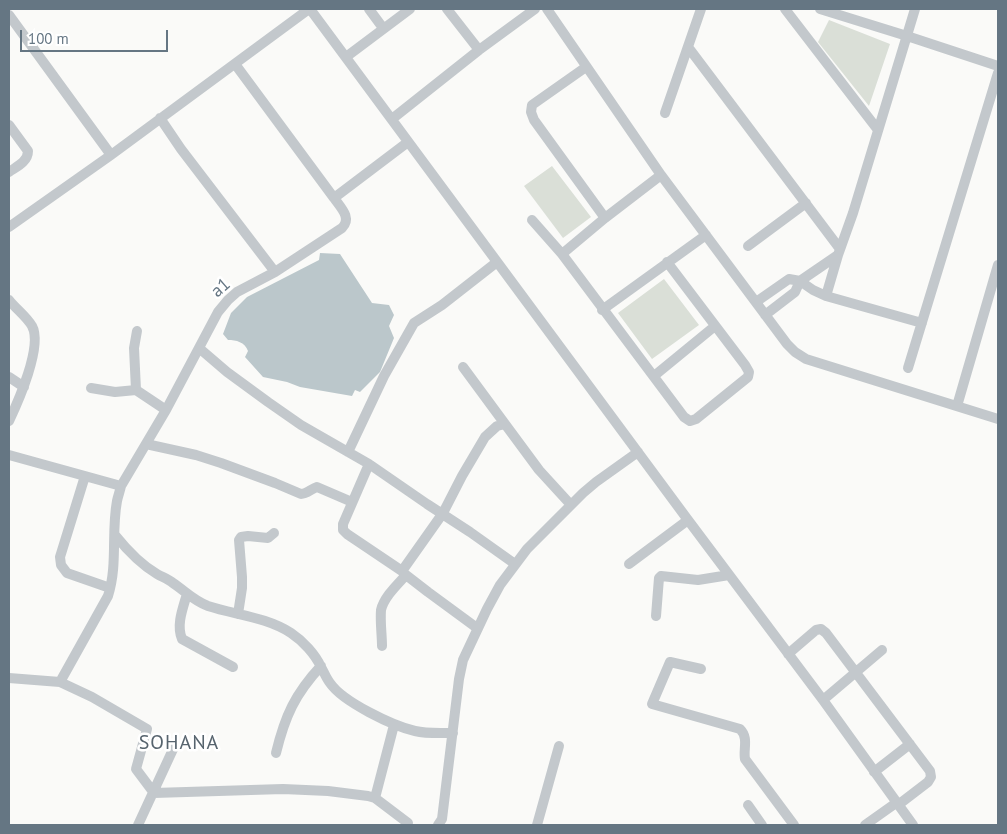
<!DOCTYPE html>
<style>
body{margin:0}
#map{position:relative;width:1007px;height:834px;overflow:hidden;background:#fafaf8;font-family:"PT Sans",sans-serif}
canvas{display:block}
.frame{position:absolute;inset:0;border:10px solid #657683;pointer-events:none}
.scale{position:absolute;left:20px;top:30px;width:148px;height:22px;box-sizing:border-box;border:2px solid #657683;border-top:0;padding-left:6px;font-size:15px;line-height:18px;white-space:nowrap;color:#657683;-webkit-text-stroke:4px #fff;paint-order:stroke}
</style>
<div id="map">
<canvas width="1007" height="834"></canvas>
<div class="frame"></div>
<div class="scale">100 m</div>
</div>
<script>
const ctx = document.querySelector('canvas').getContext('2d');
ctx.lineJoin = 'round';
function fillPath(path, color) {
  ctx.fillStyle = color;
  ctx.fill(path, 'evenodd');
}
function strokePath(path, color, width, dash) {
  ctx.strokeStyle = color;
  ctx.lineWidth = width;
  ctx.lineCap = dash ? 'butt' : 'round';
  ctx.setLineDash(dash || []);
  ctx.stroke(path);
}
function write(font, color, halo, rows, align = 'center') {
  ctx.font = font + ' "PT Sans",sans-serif';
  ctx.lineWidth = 5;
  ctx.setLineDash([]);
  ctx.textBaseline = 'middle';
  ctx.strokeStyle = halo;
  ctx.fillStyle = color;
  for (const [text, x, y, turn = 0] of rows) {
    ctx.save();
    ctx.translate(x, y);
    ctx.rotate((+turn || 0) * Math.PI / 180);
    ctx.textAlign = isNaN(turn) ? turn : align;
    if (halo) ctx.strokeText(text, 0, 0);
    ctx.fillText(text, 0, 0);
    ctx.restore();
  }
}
const green = new Path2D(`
 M 829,20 L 890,44 L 869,106 L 818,42 Z
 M 552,166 L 591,217 L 563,238 L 524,186 Z
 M 664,279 L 699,325 L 652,359 L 618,313 Z`);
const water = new Path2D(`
 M 320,253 L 340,254 L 372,303 L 389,305 L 394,315 L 389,326 L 394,338 L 380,372 L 360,392 L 355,390 L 352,396 L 300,387 L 287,382 L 263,377 L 245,357 L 248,351 C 245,342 236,340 228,340 L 223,334 L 231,313 L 247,297 L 319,260 Z`);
const minor = new Path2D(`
 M 310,9 L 688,520 L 823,700 L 913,825
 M 369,9 L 383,28
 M 447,9 L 479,50
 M 547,9 L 661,175 L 787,344 L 795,352 L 806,359 L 998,419
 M 785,9 L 878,130
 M 820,9 L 907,36 L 998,66
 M 9,15 L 111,155
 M 688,47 L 840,249
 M 346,57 L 410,9
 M 586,67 L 532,105 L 531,112 L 534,120 L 605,218
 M 665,113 L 701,9
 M 160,118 L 181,149 L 275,272
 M 392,119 L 479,50 L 535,9
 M 9,125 L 28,151 C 28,162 16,167 9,172
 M 661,175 L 605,218 L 562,254 L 684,417 L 690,421 L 696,419 L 748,377 L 749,372 L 745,365 L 667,262
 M 334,198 L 408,142
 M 532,220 L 562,254
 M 9,227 L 111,155 L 309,9
 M 748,246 L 806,203
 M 826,296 L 838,255
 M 9,300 C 16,309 26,316 32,326 C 43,346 18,402 9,421
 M 756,302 L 789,279 L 800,281 L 813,290 L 826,296 L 922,323
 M 602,310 L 706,235
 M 765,315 L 795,292 L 800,281 L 838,255 L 853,213 L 915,9
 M 137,331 L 134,348 L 136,390 L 166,410
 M 199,348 L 227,372 L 268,402 L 301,425 L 369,464 L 427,504 L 470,532 L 515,564
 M 463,367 L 505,424
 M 908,368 L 998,73
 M 654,376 L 715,326
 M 9,377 L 24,387
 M 91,388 L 115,392 L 136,390
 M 957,406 L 998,265
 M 146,444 L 196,455 L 221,463 L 275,483 L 301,494 C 307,494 311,489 317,487 L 352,502
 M 348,452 L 384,376 L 414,323 L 442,305 L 497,262
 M 9,455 L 121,486 L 166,410 L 218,312 L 228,300 L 237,292 L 275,272 L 342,228 C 352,218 341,208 334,198 L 235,64
 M 369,464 L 343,524 L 343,530 L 347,534 L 402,571
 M 85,476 L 60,557 L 61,565 L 67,573 L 110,588
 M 115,535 C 127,550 140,564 157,574 C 162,577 168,579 173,583 C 185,591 194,601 208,606 C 236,615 266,617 291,633 C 303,641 315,654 321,667 C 324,672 326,678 330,683 C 343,702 393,726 415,731 C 427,734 441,733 453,733
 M 629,564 L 688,520
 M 406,575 L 428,592 L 477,628
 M 187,594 C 183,608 176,625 182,639 L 233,667
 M 238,614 L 242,588 L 242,577 L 239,540 L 241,537 L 248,536 L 268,538 L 274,533
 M 656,616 L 659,578 L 661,576 L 698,580 L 729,575
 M 382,646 C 382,635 380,622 381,610 C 384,597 397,585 406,575 L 402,571 L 443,513 L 462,476 L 485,437 L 497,426 L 505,424 L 539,470 L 571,505
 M 788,654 L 816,630 L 821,629 L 826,633 L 930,771 L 931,777 L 928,782 L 898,805
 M 701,669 L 670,662 L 652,704 L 740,729 C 749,738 743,749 745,759 L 794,825
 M 9,678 L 60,682 L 92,697 L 147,729 L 136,769 L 154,793 L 283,789 L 328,791 L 368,796 L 375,798
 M 60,682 L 108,596 C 118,565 111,533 117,501 C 118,496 120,491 121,486
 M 823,700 L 882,650
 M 394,725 L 375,798 L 408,823
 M 276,753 C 285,716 295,694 321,666
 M 874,772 L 910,744
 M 748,805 L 762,825
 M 138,825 L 175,745
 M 438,825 L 442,819 L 459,679 L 463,660 L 487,609 L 500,585 L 527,549 L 583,493 L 596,482 L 638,452
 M 537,825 L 559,746
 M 865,825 L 896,803`);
const streetNames = [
 ["a1",221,288,-41]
];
const quarterNames = [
 ["SOHANA",179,743]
];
fillPath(green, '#dadfd7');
fillPath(water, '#bbc7cb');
strokePath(minor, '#c3c8cc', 10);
write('18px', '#657683', '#fff', streetNames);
ctx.letterSpacing = '1px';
write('20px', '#57646e', '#fff', quarterNames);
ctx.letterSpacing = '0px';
</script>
